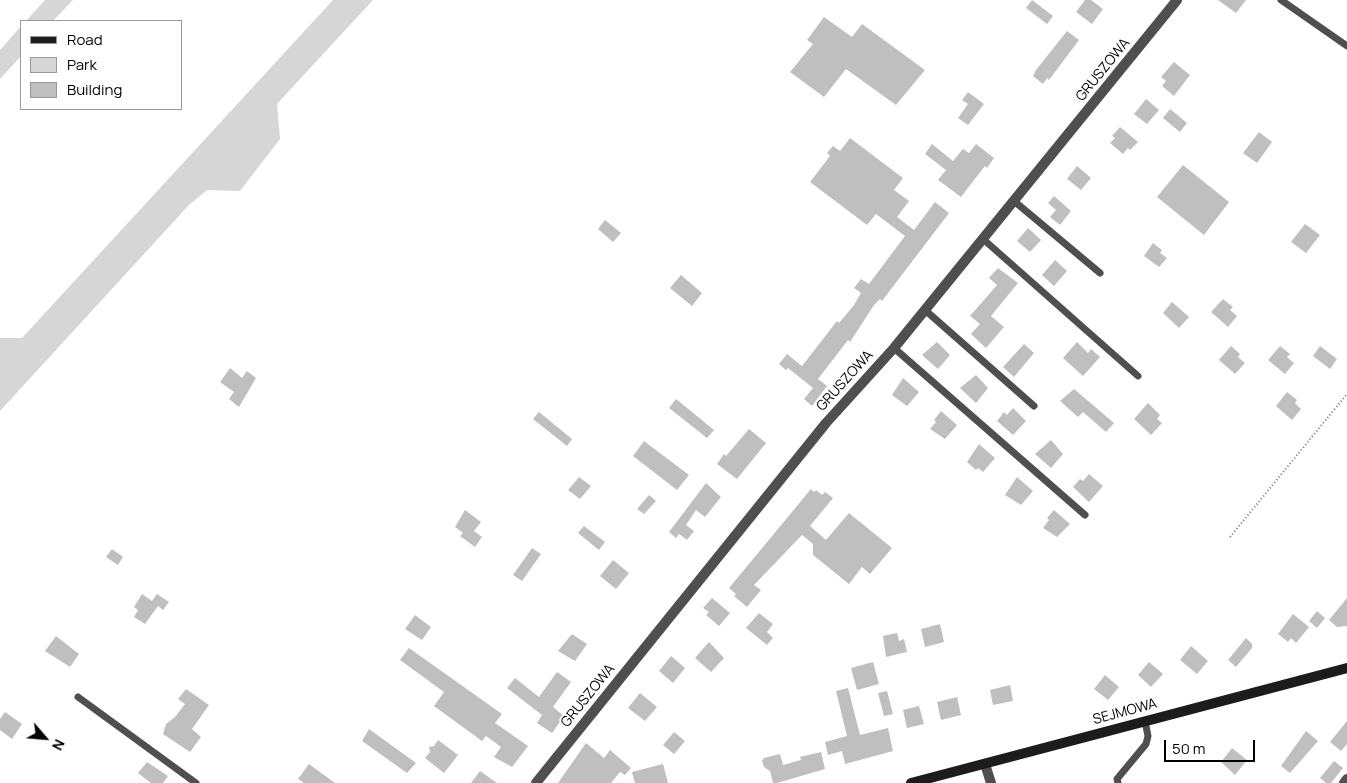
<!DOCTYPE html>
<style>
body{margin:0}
#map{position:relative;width:1347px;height:783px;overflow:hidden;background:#fff;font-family:Manrope,sans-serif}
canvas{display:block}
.legend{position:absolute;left:20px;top:20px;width:162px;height:90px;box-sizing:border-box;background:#fff;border:1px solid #999;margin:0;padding:6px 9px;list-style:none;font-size:15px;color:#000}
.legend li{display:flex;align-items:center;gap:10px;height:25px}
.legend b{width:25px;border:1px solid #999}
.north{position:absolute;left:20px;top:713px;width:50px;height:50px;-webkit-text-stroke:4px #fff;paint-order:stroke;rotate:117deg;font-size:14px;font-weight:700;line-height:20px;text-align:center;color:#000}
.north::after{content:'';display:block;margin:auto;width:18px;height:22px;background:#000;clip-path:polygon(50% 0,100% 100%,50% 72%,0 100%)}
.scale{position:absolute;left:1164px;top:740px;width:91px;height:22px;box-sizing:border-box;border:2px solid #000;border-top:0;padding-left:6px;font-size:15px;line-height:18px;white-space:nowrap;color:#000;-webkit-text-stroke:4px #fff;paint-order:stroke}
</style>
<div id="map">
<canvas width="1347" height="783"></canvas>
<ul class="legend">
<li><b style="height:6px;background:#1c1c1c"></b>Road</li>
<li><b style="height:14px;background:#d6d6d6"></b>Park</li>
<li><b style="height:14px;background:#bfbfbf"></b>Building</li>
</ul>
<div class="north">N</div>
<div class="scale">50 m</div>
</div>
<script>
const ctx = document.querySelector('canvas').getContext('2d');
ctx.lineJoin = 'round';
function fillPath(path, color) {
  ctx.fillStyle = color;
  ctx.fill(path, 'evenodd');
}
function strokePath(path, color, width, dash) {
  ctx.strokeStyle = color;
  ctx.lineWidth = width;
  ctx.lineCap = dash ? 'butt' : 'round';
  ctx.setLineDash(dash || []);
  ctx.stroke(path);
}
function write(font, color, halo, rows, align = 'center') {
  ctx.font = font + ' Manrope,sans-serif';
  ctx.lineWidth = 4;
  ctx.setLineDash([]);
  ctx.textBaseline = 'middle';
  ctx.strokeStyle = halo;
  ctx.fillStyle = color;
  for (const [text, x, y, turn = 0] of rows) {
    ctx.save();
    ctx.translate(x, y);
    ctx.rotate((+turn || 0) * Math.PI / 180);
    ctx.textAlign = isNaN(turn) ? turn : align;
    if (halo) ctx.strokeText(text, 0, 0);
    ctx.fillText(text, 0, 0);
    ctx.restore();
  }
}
const green = new Path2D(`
 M 45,0 L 73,0 L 53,21 L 26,21 Z
 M 333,0 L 373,0 L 277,104 L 280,139 L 240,191 L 207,190 L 188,206 L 0,411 L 0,338 L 22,338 Z
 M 21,26 L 21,56 L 0,79 L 0,50 Z`);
const building = new Path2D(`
 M 1032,0 L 1053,16 L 1047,24 L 1026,8 Z
 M 1085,0 L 1091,0 L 1103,9 L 1092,24 L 1076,12 Z
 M 1218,0 L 1246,0 L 1236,13 Z
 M 824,17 L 852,37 L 862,24 L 925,70 L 896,105 L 846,69 L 824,97 L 790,72 L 813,44 L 807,40 Z
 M 1067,31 L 1079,40 L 1049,80 L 1047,78 L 1043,84 L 1033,76 L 1036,70 Z
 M 1174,62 L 1190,75 L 1174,96 L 1162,86 L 1166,81 L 1161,77 Z
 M 968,92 L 984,104 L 968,125 L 958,118 L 968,104 L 962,100 Z
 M 1146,99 L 1159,110 L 1147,124 L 1134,114 Z
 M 1170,109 L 1187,123 L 1180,132 L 1163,118 Z
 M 1120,127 L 1138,142 L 1130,150 L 1128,148 L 1123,154 L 1110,143 L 1115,138 L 1112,136 Z
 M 1259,132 L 1272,142 L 1257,163 L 1243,153 Z
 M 850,138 L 903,178 L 894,190 L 909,201 L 897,217 L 914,230 L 935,202 L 949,213 L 882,301 L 880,299 L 874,305 L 850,342 L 848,340 L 818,379 L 827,386 L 812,406 L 804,399 L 813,388 L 788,368 L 786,370 L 779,364 L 787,354 L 802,366 L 837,321 L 839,323 L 854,305 L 861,293 L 854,288 L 861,279 L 869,284 L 905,236 L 876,214 L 867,225 L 810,182 L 830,156 L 827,153 L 833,146 L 840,151 Z
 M 932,144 L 953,161 L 963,149 L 969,153 L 976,144 L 994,158 L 987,168 L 985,166 L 961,197 L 938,180 L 946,170 L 925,154 Z
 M 1183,165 L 1229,202 L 1204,235 L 1157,197 Z
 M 1077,166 L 1091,178 L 1081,190 L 1067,179 Z
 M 1054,196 L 1071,211 L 1060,225 L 1050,217 L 1056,210 L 1048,203 Z
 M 605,220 L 621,233 L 613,242 L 598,229 Z
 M 1305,224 L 1320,235 L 1306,253 L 1291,242 Z
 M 1028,228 L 1041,240 L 1030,252 L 1017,241 Z
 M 1153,243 L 1162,250 L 1160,253 L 1167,258 L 1159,267 L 1144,256 Z
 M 1055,260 L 1067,271 L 1054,286 L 1042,275 Z
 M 998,268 L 1018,283 L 991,316 L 1004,327 L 986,348 L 971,334 L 980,324 L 970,316 L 997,285 L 989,278 Z
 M 681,275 L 702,293 L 692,306 L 670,288 Z
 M 1223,299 L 1233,307 L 1230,310 L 1237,316 L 1228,327 L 1211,312 Z
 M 1172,302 L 1189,317 L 1179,328 L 1163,313 Z
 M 937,342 L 950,355 L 938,369 L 922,355 Z
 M 1077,342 L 1088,353 L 1091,349 L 1100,357 L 1083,376 L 1063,358 Z
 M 1024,344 L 1034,353 L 1014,377 L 1003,367 Z
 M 1231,346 L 1240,354 L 1238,357 L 1245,363 L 1235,374 L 1219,360 Z
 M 1280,346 L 1290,354 L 1287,357 L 1294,363 L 1285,374 L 1268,360 Z
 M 1320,346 L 1337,359 L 1330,369 L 1313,356 Z
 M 230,368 L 242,378 L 247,371 L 256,378 L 239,407 L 229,399 L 234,392 L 220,382 Z
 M 976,375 L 988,388 L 976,403 L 960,388 Z
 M 903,378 L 919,392 L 907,406 L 892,395 Z
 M 1074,389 L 1114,423 L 1106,432 L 1083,412 L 1078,417 L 1060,401 Z
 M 1287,392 L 1297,400 L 1295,403 L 1301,409 L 1292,420 L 1276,406 Z
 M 676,399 L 714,430 L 707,438 L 669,408 Z
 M 1148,403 L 1160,415 L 1157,419 L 1162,423 L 1151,435 L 1134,419 Z
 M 1013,408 L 1026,421 L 1013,435 L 997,421 L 1004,412 L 1007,415 Z
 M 941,411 L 957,425 L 945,439 L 930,429 L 936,422 L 934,420 Z
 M 539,412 L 572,439 L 567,446 L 533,419 Z
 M 749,429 L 766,443 L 737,479 L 717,464 L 724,454 L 726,456 Z
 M 1051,440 L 1063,454 L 1051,468 L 1035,454 Z
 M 644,441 L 689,475 L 677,490 L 633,456 Z
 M 979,444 L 995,458 L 983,472 L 978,468 L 976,470 L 967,462 Z
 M 1089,474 L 1103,486 L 1089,502 L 1073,487 L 1080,479 L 1083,481 Z
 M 579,477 L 591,486 L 580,499 L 568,490 Z
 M 1017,477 L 1033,491 L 1021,505 L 1005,495 Z
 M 706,483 L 721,497 L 705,517 L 696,510 L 686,525 L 694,531 L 687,540 L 679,534 L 676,538 L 669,532 Z
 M 811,489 L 814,492 L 816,490 L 822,495 L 825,492 L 833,498 L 810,526 L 826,540 L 849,513 L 892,548 L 870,574 L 862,567 L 849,584 L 813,555 L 813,544 L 802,535 L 754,585 L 761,590 L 747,607 L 734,596 L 736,594 L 729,588 Z
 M 649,495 L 656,501 L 644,514 L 637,509 Z
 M 465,510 L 481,522 L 474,531 L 482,537 L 475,547 L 460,536 L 463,533 L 455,527 Z
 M 1054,510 L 1070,524 L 1057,537 L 1043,528 L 1049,520 L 1047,518 Z
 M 584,526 L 605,542 L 599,550 L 578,533 Z
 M 532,548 L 541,554 L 522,581 L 513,575 Z
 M 112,549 L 123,557 L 118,565 L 106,557 Z
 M 613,560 L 629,573 L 616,589 L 600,576 Z
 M 142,594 L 152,601 L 157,594 L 169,602 L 163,610 L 158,606 L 145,624 L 134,617 L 138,610 L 134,607 Z
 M 712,598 L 730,613 L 719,626 L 706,615 L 709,612 L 703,608 Z
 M 1347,598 L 1347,626 L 1337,627 L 1329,620 Z
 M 1317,611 L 1325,618 L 1317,628 L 1309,621 Z
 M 759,613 L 773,624 L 767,632 L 773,638 L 767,645 L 746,628 Z
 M 1293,614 L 1309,627 L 1296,643 L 1291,638 L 1288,642 L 1278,634 Z
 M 415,615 L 431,627 L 422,640 L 405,629 Z
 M 940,624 L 944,642 L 925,647 L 921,629 Z
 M 897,633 L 899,641 L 904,639 L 907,652 L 886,657 L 883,636 Z
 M 572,634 L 587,644 L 575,661 L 558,651 Z
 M 56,636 L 79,654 L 70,667 L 45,651 Z
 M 1246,638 L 1252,644 L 1252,648 L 1236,667 L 1228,660 Z
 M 709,642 L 724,658 L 711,672 L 695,658 Z
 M 1191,646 L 1208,661 L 1197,674 L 1180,660 Z
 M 409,648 L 502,714 L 495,723 L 528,746 L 512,767 L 494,757 L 501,747 L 486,736 L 482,741 L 434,706 L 444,692 L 400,660 Z
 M 671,656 L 685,668 L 673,683 L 659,671 Z
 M 873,662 L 879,684 L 857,690 L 851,668 Z
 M 1149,662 L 1163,674 L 1151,687 L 1138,675 Z
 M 557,672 L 571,682 L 553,707 L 564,716 L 552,733 L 537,723 L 542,715 L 507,688 L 515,678 L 539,697 Z
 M 1105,675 L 1119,687 L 1108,700 L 1094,689 Z
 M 1010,685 L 1013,701 L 993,705 L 990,690 Z
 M 848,688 L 860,735 L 888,728 L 893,751 L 845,764 L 842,751 L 828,755 L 825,742 L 847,736 L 836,691 Z
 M 186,689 L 209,705 L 192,729 L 201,737 L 190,752 L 163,734 L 166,724 L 175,717 L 185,704 L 178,699 Z
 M 887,691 L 893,714 L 884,716 L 878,693 Z
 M 640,693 L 657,707 L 645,721 L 628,708 Z
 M 957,697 L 961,715 L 941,720 L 937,702 Z
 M 919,706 L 924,724 L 907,728 L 903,710 Z
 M 5,712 L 22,724 L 12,739 L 0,730 L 0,719 Z
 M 1347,721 L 1347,744 L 1341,751 L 1330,742 Z
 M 369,729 L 416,763 L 407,773 L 362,741 Z
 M 1306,731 L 1318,741 L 1290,773 L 1281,766 Z
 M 674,732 L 685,741 L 674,754 L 663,745 Z
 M 438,740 L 458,755 L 444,773 L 425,758 L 430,752 L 429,747 L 434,746 Z
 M 586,743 L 604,758 L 610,750 L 631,768 L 625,775 L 620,772 L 611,783 L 558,783 Z
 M 1232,748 L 1247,760 L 1235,775 L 1221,762 Z
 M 821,752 L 825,769 L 777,783 L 773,783 L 770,771 L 764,767 L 762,761 L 764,758 L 780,754 L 783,765 L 801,760 L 800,757 Z
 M 1334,761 L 1343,768 L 1331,783 L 1326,783 L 1320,778 Z
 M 147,762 L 168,776 L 163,783 L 151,783 L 138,773 Z
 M 309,764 L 335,783 L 304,783 L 298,779 Z
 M 663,764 L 668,783 L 635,783 L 632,772 Z
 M 480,771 L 497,783 L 471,783 Z`);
const path = new Path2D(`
 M 1230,537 L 1347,394`);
const service = new Path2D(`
 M 1281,0 L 1347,46
 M 1014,201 L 1100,273
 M 983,239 L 1138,376
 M 925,310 L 1034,406
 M 894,348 L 1085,515
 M 78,697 L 196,783
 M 1118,783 L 1117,779 L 1146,744 L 1148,736 L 1145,721`);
const minor = new Path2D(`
 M 985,764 L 991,783
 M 536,783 L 826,423 L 894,348 L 1177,0
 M 1344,783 L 1347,779`);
const secondary = new Path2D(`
 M 911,783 L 1347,668`);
const streetNames = [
 ["GRUSZOWA",1103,70,-51],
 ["GRUSZOWA",845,381,-48],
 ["GRUSZOWA",588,696,-51],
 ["SEJMOWA",1125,712,-15]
];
fillPath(green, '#d6d6d6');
fillPath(building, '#bfbfbf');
strokePath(path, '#717171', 2, [1, 2.5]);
strokePath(service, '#4f4f4f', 7);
strokePath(minor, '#4f4f4f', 10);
strokePath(secondary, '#1c1c1c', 10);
write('14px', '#000', '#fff', streetNames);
</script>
